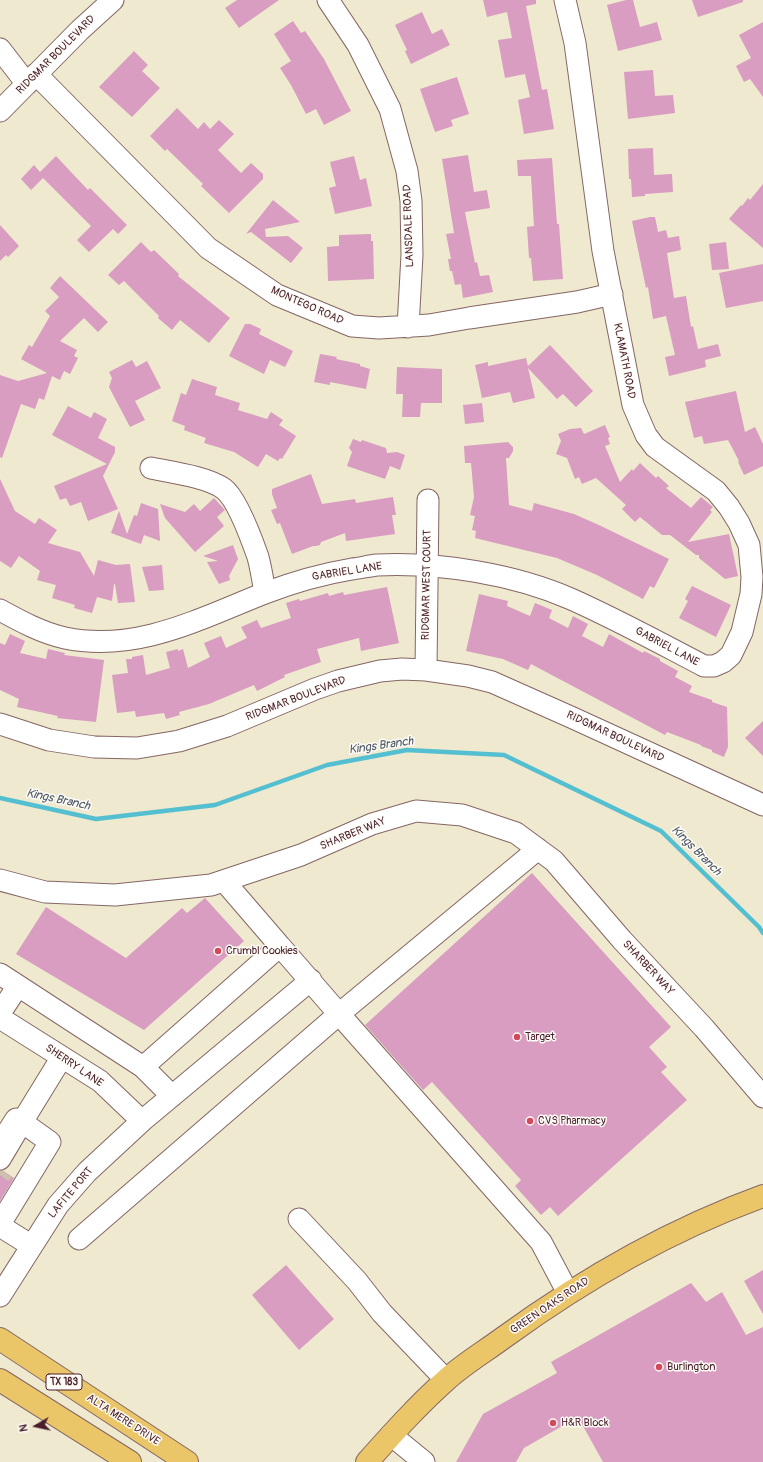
<!DOCTYPE html>
<style>
body{margin:0}
#map{position:relative;width:763px;height:1462px;overflow:hidden;background:#efe9cf;font-family:Pangolin,sans-serif}
canvas{display:block}
.north{position:absolute;left:16px;top:1406px;width:40px;height:40px;-webkit-text-stroke:3px #fdfcf7;paint-order:stroke;rotate:261deg;font-size:11px;font-weight:700;line-height:16px;text-align:center;color:#4a1f2b}
.north::after{content:'';display:block;margin:auto;width:14px;height:18px;background:#4a1f2b;clip-path:polygon(50% 0,100% 100%,50% 72%,0 100%)}
</style>
<div id="map">
<canvas width="763" height="1462"></canvas>
<div class="north">N</div>
</div>
<script>
const ctx = document.querySelector('canvas').getContext('2d');
ctx.lineJoin = 'round';
function strokePath(path, color, width, dash) {
  ctx.strokeStyle = color;
  ctx.lineWidth = width;
  ctx.lineCap = dash ? 'butt' : 'round';
  ctx.setLineDash(dash || []);
  ctx.stroke(path);
}
function fillPath(path, color) {
  ctx.fillStyle = color;
  ctx.fill(path, 'evenodd');
}
function write(font, color, halo, rows, align = 'center') {
  ctx.font = font + ' Pangolin,sans-serif';
  ctx.lineWidth = 3;
  ctx.setLineDash([]);
  ctx.textBaseline = 'middle';
  ctx.strokeStyle = halo;
  ctx.fillStyle = color;
  for (const [text, x, y, turn = 0] of rows) {
    ctx.save();
    ctx.translate(x, y);
    ctx.rotate((+turn || 0) * Math.PI / 180);
    ctx.textAlign = isNaN(turn) ? turn : align;
    if (halo) ctx.strokeText(text, 0, 0);
    ctx.fillText(text, 0, 0);
    ctx.restore();
  }
}
const stream = new Path2D(`
 M 0,798 L 96,819 L 215,805 L 327,765 L 407,750 L 504,755 L 661,831 L 759,927 L 763,933`);
const building = new Path2D(`
 M 237,0 L 279,0 L 239,28 L 225,8 Z
 M 483,0 L 536,0 L 536,4 L 526,6 L 542,90 L 547,89 L 554,129 L 524,134 L 518,100 L 530,97 L 525,74 L 505,78 L 498,40 L 512,38 L 507,12 L 487,17 Z
 M 626,0 L 633,0 L 640,27 L 657,22 L 662,40 L 618,51 L 607,5 Z
 M 692,0 L 743,0 L 743,2 L 698,17 Z
 M 422,12 L 432,34 L 442,29 L 450,45 L 411,64 L 405,51 L 407,50 L 395,25 Z
 M 293,21 L 301,33 L 305,31 L 324,59 L 351,111 L 324,125 L 316,109 L 306,114 L 291,85 L 280,68 L 291,61 L 274,34 Z
 M 763,22 L 763,97 L 750,79 L 744,82 L 736,66 L 751,58 L 739,35 Z
 M 134,51 L 148,65 L 142,71 L 160,88 L 132,117 L 99,87 Z
 M 653,70 L 655,96 L 673,95 L 675,113 L 628,119 L 624,72 Z
 M 457,77 L 469,114 L 451,120 L 453,126 L 435,132 L 420,89 Z
 M 177,108 L 198,129 L 204,122 L 210,129 L 219,120 L 234,134 L 218,150 L 241,173 L 251,163 L 263,174 L 263,179 L 229,213 L 201,186 L 203,184 L 167,149 L 165,151 L 150,136 Z
 M 653,148 L 654,175 L 672,174 L 673,192 L 645,194 L 645,196 L 632,197 L 631,179 L 629,179 L 628,149 Z
 M 468,155 L 474,192 L 487,190 L 490,208 L 465,212 L 475,263 L 477,262 L 480,276 L 489,275 L 493,292 L 463,298 L 461,284 L 455,285 L 452,271 L 450,271 L 448,259 L 451,259 L 446,234 L 454,233 L 442,159 Z
 M 56,156 L 88,190 L 90,188 L 127,225 L 118,234 L 113,229 L 89,252 L 77,240 L 91,226 L 43,178 L 31,190 L 21,179 L 34,165 L 40,172 Z
 M 354,156 L 360,180 L 366,178 L 372,206 L 335,214 L 329,188 L 336,186 L 330,162 Z
 M 552,158 L 557,224 L 559,224 L 563,279 L 533,281 L 531,258 L 529,258 L 527,227 L 534,226 L 531,176 L 518,176 L 517,160 Z
 M 763,184 L 763,248 L 729,219 L 741,205 L 742,206 L 748,198 L 750,200 Z
 M 273,200 L 300,222 L 265,229 L 266,237 L 288,236 L 303,248 L 291,263 L 251,232 L 246,234 Z
 M 650,217 L 655,217 L 658,232 L 666,230 L 668,238 L 679,236 L 681,250 L 667,253 L 674,298 L 686,296 L 691,327 L 693,326 L 698,349 L 718,344 L 721,356 L 705,360 L 706,367 L 669,376 L 665,357 L 675,355 L 666,316 L 653,319 L 648,287 L 646,288 L 632,221 Z
 M 0,225 L 19,246 L 8,257 L 6,255 L 0,261 Z
 M 371,234 L 371,241 L 373,241 L 374,279 L 328,281 L 327,247 L 339,246 L 339,235 Z
 M 141,242 L 151,252 L 154,250 L 179,274 L 178,276 L 230,318 L 209,343 L 180,320 L 172,330 L 158,318 L 159,316 L 124,281 L 119,285 L 108,275 Z
 M 726,242 L 729,269 L 712,270 L 709,244 Z
 M 763,264 L 763,301 L 726,308 L 719,273 Z
 M 60,276 L 108,322 L 98,332 L 84,318 L 60,341 L 77,350 L 74,356 L 78,358 L 70,374 L 64,371 L 60,380 L 52,376 L 44,400 L 39,398 L 35,409 L 21,404 L 2,458 L 0,457 L 0,375 L 18,381 L 47,373 L 21,359 L 29,345 L 32,347 L 50,316 L 45,311 L 59,297 L 50,288 Z
 M 245,324 L 250,324 L 261,329 L 259,334 L 293,351 L 285,367 L 270,360 L 264,374 L 229,356 Z
 M 550,345 L 593,391 L 576,407 L 563,394 L 557,399 L 528,368 L 535,398 L 513,403 L 510,392 L 482,398 L 475,365 L 488,362 L 488,366 L 526,358 L 528,366 Z
 M 320,354 L 337,357 L 336,359 L 360,364 L 360,366 L 370,369 L 366,389 L 330,382 L 330,385 L 314,382 Z
 M 132,360 L 136,367 L 147,361 L 161,388 L 135,401 L 145,420 L 130,427 L 109,387 L 112,378 L 109,372 Z
 M 397,367 L 442,369 L 442,403 L 421,403 L 420,417 L 402,417 L 403,394 L 396,394 Z
 M 192,379 L 217,387 L 215,395 L 240,403 L 238,410 L 267,419 L 271,412 L 283,420 L 279,425 L 296,436 L 282,459 L 280,458 L 278,461 L 266,454 L 258,467 L 234,452 L 204,443 L 206,438 L 184,430 L 185,426 L 172,421 L 181,393 L 186,395 Z
 M 736,391 L 745,432 L 755,427 L 763,444 L 763,466 L 744,475 L 738,462 L 739,461 L 728,440 L 704,444 L 702,436 L 694,438 L 685,402 Z
 M 482,403 L 484,422 L 465,424 L 463,405 Z
 M 68,406 L 91,418 L 94,412 L 107,419 L 98,438 L 115,447 L 115,452 L 103,476 L 118,509 L 88,521 L 81,502 L 70,506 L 66,498 L 60,500 L 54,486 L 107,464 L 52,435 Z
 M 605,425 L 610,437 L 608,438 L 610,444 L 605,446 L 620,482 L 632,469 L 633,471 L 640,463 L 656,478 L 658,476 L 669,486 L 666,488 L 691,508 L 701,497 L 713,507 L 710,510 L 712,512 L 688,542 L 729,534 L 738,576 L 725,579 L 699,558 L 699,555 L 696,555 L 670,535 L 662,535 L 640,517 L 635,522 L 622,509 L 626,505 L 596,478 L 582,484 L 579,477 L 575,479 L 567,458 L 556,454 L 561,441 L 558,434 L 570,429 L 581,428 L 584,434 Z
 M 353,439 L 361,442 L 362,440 L 386,448 L 387,453 L 397,452 L 405,455 L 400,470 L 390,466 L 385,479 L 347,466 L 352,452 L 349,448 Z
 M 508,442 L 513,447 L 513,451 L 509,458 L 506,458 L 509,505 L 532,511 L 534,503 L 574,514 L 601,526 L 669,559 L 654,588 L 650,586 L 643,599 L 597,575 L 557,558 L 475,538 L 476,531 L 472,530 L 475,516 L 470,515 L 474,497 L 471,463 L 465,463 L 464,446 Z
 M 311,474 L 322,504 L 355,499 L 356,503 L 393,497 L 396,515 L 392,515 L 395,534 L 346,541 L 345,533 L 321,542 L 320,545 L 316,546 L 313,546 L 292,554 L 280,523 L 277,524 L 271,510 L 277,508 L 272,494 L 272,489 Z
 M 0,479 L 15,511 L 35,524 L 39,518 L 57,530 L 48,543 L 80,552 L 94,576 L 98,560 L 116,565 L 130,564 L 135,602 L 118,603 L 115,584 L 114,584 L 112,601 L 97,597 L 92,613 L 74,608 L 75,605 L 52,598 L 56,585 L 37,580 L 40,571 L 19,556 L 11,568 L 0,561 Z
 M 214,498 L 225,510 L 217,517 L 224,526 L 195,552 L 165,518 L 160,504 L 185,512 L 194,504 L 200,511 Z
 M 141,503 L 158,509 L 160,541 L 144,535 L 141,544 L 111,533 L 119,511 L 127,534 L 134,515 L 137,516 Z
 M 233,545 L 238,559 L 229,576 L 230,580 L 219,584 L 207,562 L 218,561 L 203,556 Z
 M 162,565 L 164,590 L 149,591 L 142,567 Z
 M 692,586 L 731,605 L 716,637 L 679,618 L 688,601 L 685,599 Z
 M 387,587 L 399,643 L 361,651 L 359,638 L 317,649 L 321,662 L 284,675 L 285,677 L 257,691 L 254,685 L 209,704 L 179,712 L 180,715 L 166,719 L 164,713 L 136,717 L 135,711 L 117,713 L 112,675 L 128,673 L 126,659 L 132,659 L 132,657 L 143,655 L 146,675 L 170,668 L 166,652 L 178,649 L 178,651 L 183,649 L 188,668 L 210,657 L 204,643 L 221,636 L 226,648 L 247,638 L 241,627 L 257,620 L 261,628 L 291,618 L 286,603 L 299,599 L 300,601 L 328,593 L 329,596 L 343,592 L 344,595 Z
 M 479,594 L 508,601 L 507,606 L 530,616 L 535,603 L 552,610 L 549,618 L 568,628 L 573,616 L 588,624 L 582,636 L 603,647 L 609,634 L 643,653 L 644,651 L 660,659 L 660,661 L 678,671 L 675,677 L 692,686 L 689,692 L 712,700 L 712,702 L 727,707 L 728,747 L 724,757 L 712,752 L 712,750 L 701,746 L 701,745 L 667,732 L 665,735 L 531,664 L 528,670 L 503,659 L 466,651 Z
 M 10,634 L 25,641 L 20,653 L 46,659 L 48,649 L 65,653 L 64,655 L 104,660 L 96,722 L 57,718 L 58,716 L 17,707 L 19,699 L 0,690 L 0,643 L 5,645 Z
 M 763,721 L 763,756 L 745,738 Z
 M 532,873 L 671,1027 L 649,1047 L 667,1067 L 661,1072 L 687,1100 L 558,1216 L 550,1207 L 541,1215 L 515,1186 L 521,1180 L 432,1082 L 423,1090 L 365,1025 Z
 M 205,898 L 244,941 L 144,1030 L 16,954 L 46,907 L 126,958 L 182,908 L 187,913 Z
 M 2,1170 L 14,1178 L 0,1201 L 0,1171 Z
 M 286,1265 L 334,1319 L 299,1350 L 252,1295 Z
 M 763,1270 L 763,1314 L 744,1281 Z
 M 691,1283 L 706,1302 L 722,1292 L 746,1335 L 763,1327 L 763,1462 L 603,1462 L 578,1417 L 524,1448 L 516,1462 L 456,1462 L 483,1414 L 557,1373 L 551,1362 Z`);
const minorTunnel = new Path2D(`
 M 0,1175 L 3,1171`);
const minor = new Path2D(`
 M 328,0 L 358,45 L 390,109 L 407,171 L 411,201 L 412,255 L 408,327
 M 0,49 L 27,84
 M 36,74 L 208,248 L 277,295 L 352,326 L 379,328 L 429,325 L 469,318 L 577,302 L 612,294
 M 0,111 L 80,30 L 113,0
 M 151,468 C 170,472 208,477 224,489 C 237,499 252,540 258,557 C 261,568 263,581 265,593
 M 0,610 C 20,621 42,633 65,638 C 137,653 201,618 265,593 C 294,582 322,574 352,569 C 360,568 369,566 377,565 C 439,562 514,574 571,599 C 616,619 660,643 704,666 L 714,666 L 723,662 L 731,655 L 742,632 L 751,594 L 752,577 L 749,545 L 739,523 L 729,507 L 716,491 L 655,447 L 646,435 L 633,405 L 603,251 L 575,43 L 565,0
 M 426,670 L 428,500
 M 0,724 L 49,740 L 94,747 L 137,748 L 179,741 L 227,726 L 315,689 L 338,681 L 380,671 L 402,669 L 426,670 L 468,676 L 492,682 L 573,718 L 763,805
 M 538,849 L 339,1014 L 541,1242 L 568,1293
 M 0,880 L 45,892 L 115,895 L 211,885 L 301,855 L 372,824 L 416,811 L 462,815 L 516,833 L 554,861 L 622,940 L 704,1028 L 763,1097
 M 224,881 L 280,946
 M 0,974 L 143,1067 L 280,946 L 339,1014 L 79,1239
 M 0,1013 L 18,986
 M 0,1018 L 100,1081 L 142,1121
 M 143,1067 L 172,1096
 M 0,1144 L 16,1119 L 22,1122 L 0,1159
 M 299,1219 L 357,1281 L 382,1313 L 446,1380
 M 0,1224 L 50,1142 L 22,1122 L 62,1057
 M 0,1226 L 32,1246
 M 0,1296 L 58,1205 L 87,1172 L 142,1121 L 311,980
 M 391,1435 L 424,1462`);
const major = new Path2D(`
 M 0,1339 L 187,1462
 M 0,1380 L 130,1462
 M 367,1462 C 392,1434 417,1406 445,1381 C 462,1365 484,1352 503,1338 C 584,1279 669,1230 763,1196`);
const markers = [
 [218,951,4,"#d1495b"],
 [517,1037,4,"#d1495b"],
 [530,1121,4,"#d1495b"],
 [659,1367,4,"#d1495b"],
 [553,1423,4,"#d1495b"]
];
const shields = [
 [64,1382,36]
];
const shieldNames = [
 ["TX 183",64,1382]
];
const streetNames = [
 ["RIDGMAR BOULEVARD",56,55,-45],
 ["LANSDALE ROAD",409,226,-92],
 ["MONTEGO ROAD",307,306,24],
 ["KLAMATH ROAD",624,361,79],
 ["GABRIEL LANE",347,572,-9],
 ["RIDGMAR WEST COURT",427,585,-89],
 ["GABRIEL LANE",667,647,28],
 ["RIDGMAR BOULEVARD",296,699,-21],
 ["RIDGMAR BOULEVARD",615,737,25],
 ["SHARBER WAY",353,834,-22],
 ["SHARBER WAY",648,968,47],
 ["SHERRY LANE",74,1066,34],
 ["LAFITE PORT",71,1193,-50],
 ["GREEN OAKS ROAD",550,1306,-34],
 ["ALTA MERE DRIVE",123,1420,33]
];
const poiNames = [
 ["Crumbl Cookies",226,951],
 ["Target",525,1037],
 ["CVS Pharmacy",538,1121],
 ["Burlington",667,1367],
 ["H&R Block",561,1423]
];
const waterNames = [
 ["Kings Branch",381,746,-8],
 ["Kings Branch",58,800,12],
 ["Kings Branch",696,851,45]
];
strokePath(stream, '#54bfd0', 4.5);
fillPath(building, '#d89dc0');
strokePath(minorTunnel, '#cec1ae', 21, [21, 10]);
strokePath(minor, '#846664', 23);
strokePath(major, '#846664', 24);
strokePath(minor, '#fff', 21);
strokePath(major, '#ebc669', 22);
for (const [x, y, r, color] of markers) {
  const dot = new Path2D();
  dot.arc(x, y, r, 0, 2 * Math.PI);
  ctx.fillStyle = color;
  ctx.fill(dot);
  strokePath(dot, '#fdfcf7', 1.5);
}
for (const [x, y, w] of shields) {
  const box = new Path2D();
  box.roundRect(x - w / 2, y - 8, w, 16, 3);
  ctx.fillStyle = '#fdfcf7';
  ctx.fill(box);
  strokePath(box, '#4a1f2b', 1);
}
write('bold 10px', '#4a1f2b', null, shieldNames);
write('11px', '#4a1f2b', '#fdfcf7', streetNames);
write('11px', '#4a1f2b', '#fdfcf7', poiNames, 'left');
write('italic 12px', '#4e5765', '#fdfcf7', waterNames);
</script>
